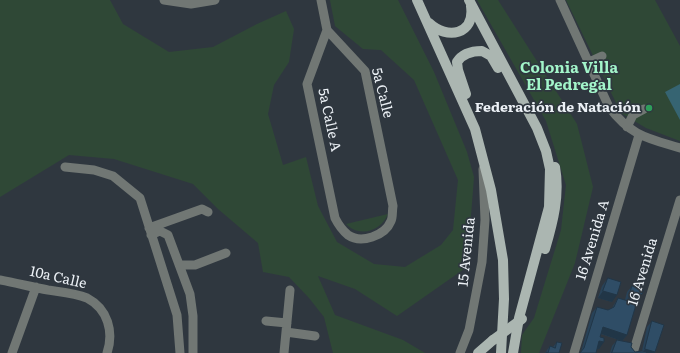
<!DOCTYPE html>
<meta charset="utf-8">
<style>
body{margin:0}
canvas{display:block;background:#2f373f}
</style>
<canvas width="680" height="353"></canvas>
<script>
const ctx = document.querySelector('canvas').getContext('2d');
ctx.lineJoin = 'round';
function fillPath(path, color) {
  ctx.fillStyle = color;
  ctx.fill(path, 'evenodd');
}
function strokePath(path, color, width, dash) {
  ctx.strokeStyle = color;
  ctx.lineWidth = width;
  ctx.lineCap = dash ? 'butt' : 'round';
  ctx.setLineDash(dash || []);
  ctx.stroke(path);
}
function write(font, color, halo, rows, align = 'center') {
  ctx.font = font + ' Literata,serif';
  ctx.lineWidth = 3.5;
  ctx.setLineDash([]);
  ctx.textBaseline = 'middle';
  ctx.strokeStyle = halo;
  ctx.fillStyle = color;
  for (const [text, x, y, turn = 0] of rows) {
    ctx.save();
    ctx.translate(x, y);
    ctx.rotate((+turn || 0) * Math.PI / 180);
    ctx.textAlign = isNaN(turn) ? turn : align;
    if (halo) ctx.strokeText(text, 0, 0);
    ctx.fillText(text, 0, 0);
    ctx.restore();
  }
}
const green = new Path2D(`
 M 0,0 L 110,0 L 123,24 L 169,52 L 213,47 L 257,24 L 286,11 L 294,29 L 289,62 L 274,85 L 268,114 L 283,165 L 306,157 L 318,206 L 337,242 L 374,264 L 405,267 L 441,245 L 453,230 L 458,180 L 414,80 L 381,50 L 363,49 L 335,26 L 330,0 L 398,0 L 434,72 L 467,152 L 474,177 L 467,267 L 397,316 L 355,289 L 318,276 L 335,315 L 403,340 L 425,353 L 333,353 L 324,317 L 309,298 L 289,277 L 263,272 L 258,243 L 218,209 L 193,184 L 114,159 L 69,155 L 0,197 Z
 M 477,0 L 498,0 L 577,124 L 593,187 L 575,263 L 539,353 L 521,353 L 522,335 L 534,318 L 561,230 L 566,185 L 546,121 Z
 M 566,0 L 655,0 L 680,46 L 680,141 L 646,128 L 621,113 Z
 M 388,214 C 381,231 360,238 346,224 Z`);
const water = new Path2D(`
 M 680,84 L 680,120 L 665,92 Z`);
const minor = new Path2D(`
 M 164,0 L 191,4 L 215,0
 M 321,0 L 327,30 L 365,71 L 393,206 C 392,211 393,217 391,221 C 385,236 361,244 348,235 C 342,230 338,224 335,218 L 307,84 L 327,30
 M 560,0 L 609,107 C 631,136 647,138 680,148
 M 589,62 L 602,56
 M 627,127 L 633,115 L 644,109
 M 65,167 L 94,170 L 113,176 L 140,198 L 177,315 L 180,353
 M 149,228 L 202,209 L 208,212
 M 151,235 L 160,231 L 168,235 L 190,294 L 193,316 L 193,353
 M 180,265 L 195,265 L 226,253
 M 0,280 C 16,283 32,287 48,290 C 61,292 75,293 87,298 C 108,309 114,332 107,353
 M 266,321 L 287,323
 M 286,332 L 315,336
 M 12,353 L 36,287
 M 284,353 L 290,290
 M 460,353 L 469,330 L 482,262 L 485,220 L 483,169
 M 574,353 L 639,135
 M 633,353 L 680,200`);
const major = new Path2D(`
 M 417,0 L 475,129 L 491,190 L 503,260 L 504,299 L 501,353
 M 469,0 L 537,128 L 546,151 L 550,169 L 549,207 L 519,318 L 513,353
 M 429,23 C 447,40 475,35 471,6
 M 466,94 L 458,70 L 457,62 C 462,54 472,51 482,51 L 491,56 L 498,68
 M 545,249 C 553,222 560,195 555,167
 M 478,353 L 493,340`);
const majorBridge = new Path2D(`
 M 493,340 L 522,319`);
const wall = new Path2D(`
 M 608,278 L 612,302 L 598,298 L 602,286 Z
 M 632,286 L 637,301 L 627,335 L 622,341 L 601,334 L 599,349 L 597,348 L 581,352 L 592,313 L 597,307 L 608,310 L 612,308 L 618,298 L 625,300 L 627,292 Z
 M 652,321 L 655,352 L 655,353 L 610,353 L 612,346 L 617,340 L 631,347 L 635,352 L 642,351 L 647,327 Z
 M 557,342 L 559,353 L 545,353 L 550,346 L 553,347 Z`);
const shadedWall = new Path2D(`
 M 603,291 L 617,295 L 612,302 L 598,298 Z
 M 603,327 L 627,335 L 622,341 L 599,333 Z
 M 599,341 L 604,342 L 599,349 L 595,348 Z
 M 645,349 L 655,352 L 655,353 L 643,353 Z`);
const building = new Path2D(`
 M 608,278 L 621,282 L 617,295 L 603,291 Z
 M 632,286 L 644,289 L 642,294 L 638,298 L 627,335 L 603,327 L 600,337 L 604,338 L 604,342 L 599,341 L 596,353 L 580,353 L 584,348 L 597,307 L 608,310 L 614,307 L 618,298 L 628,301 Z
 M 652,321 L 664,325 L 655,352 L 645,349 Z
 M 617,340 L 632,343 L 631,347 L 635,352 L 642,351 L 647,352 L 646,353 L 612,353 Z
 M 557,342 L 562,343 L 559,353 L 546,353 L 546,352 L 548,353 L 550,346 L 555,348 Z`);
const markers = [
 [649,108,4,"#2e9e5b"]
];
const streetNames = [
 ["5a Calle",382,93,76],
 ["5a Calle A",329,120,78],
 ["16 Avenida A",593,240,-73],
 ["15 Avenida",467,252,-84],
 ["16 Avenida",643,272,-73],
 ["10a Calle",58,278,13]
];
const poiNames = [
 ["Federación de Natación",641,108]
];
const neighbourhoodNames = [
 ["Colonia Villa",569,69],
 ["El Pedregal",569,86]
];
fillPath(green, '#2f4836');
fillPath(water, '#366472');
strokePath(minor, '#717774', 9);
strokePath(major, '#abb6b1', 10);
strokePath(majorBridge, '#abb6b1', 10);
fillPath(wall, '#284258');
fillPath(shadedWall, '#213647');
fillPath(building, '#2f4d66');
strokePath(building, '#213647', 1);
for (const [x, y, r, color] of markers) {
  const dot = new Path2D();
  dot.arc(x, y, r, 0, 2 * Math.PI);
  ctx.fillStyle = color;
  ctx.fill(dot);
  strokePath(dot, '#2f373f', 1.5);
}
write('14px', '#ecf1f6', '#2f373f', streetNames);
write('bold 14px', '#ecf1f6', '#2f373f', poiNames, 'right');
write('bold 15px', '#a3f5ca', '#2f373f', neighbourhoodNames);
</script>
